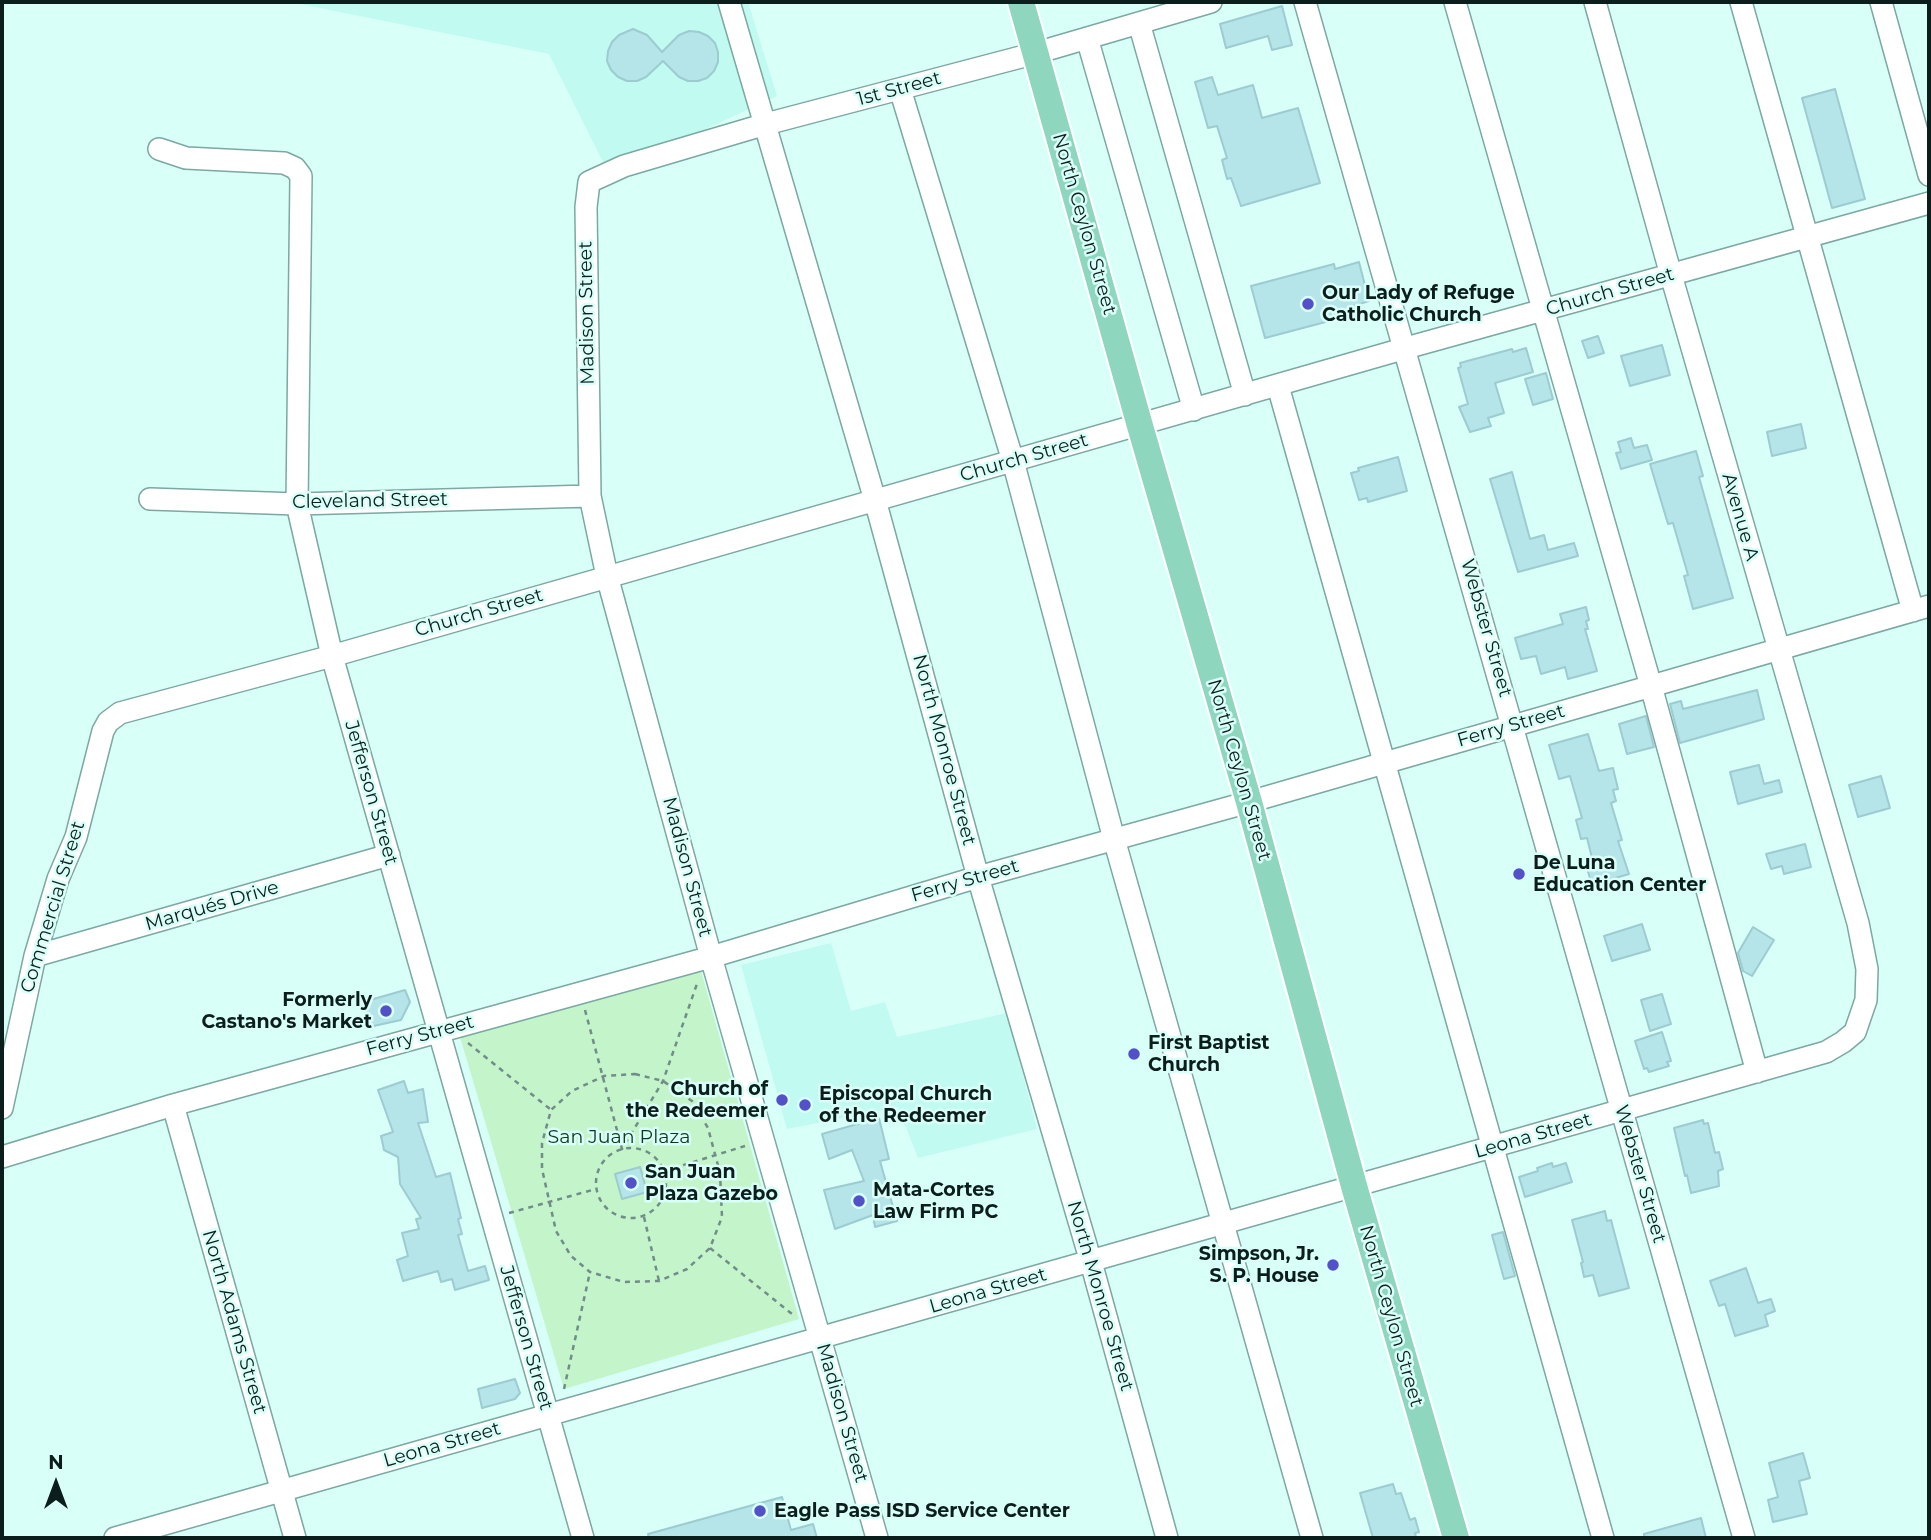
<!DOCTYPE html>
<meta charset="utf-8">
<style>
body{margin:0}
#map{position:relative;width:1931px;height:1540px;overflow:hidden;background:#d9fff9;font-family:Montserrat,sans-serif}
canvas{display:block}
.frame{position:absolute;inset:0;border:4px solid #0c1e1c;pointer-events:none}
.north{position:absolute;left:21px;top:1449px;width:70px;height:70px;-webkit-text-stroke:5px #d9fff9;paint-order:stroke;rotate:0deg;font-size:19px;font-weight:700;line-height:28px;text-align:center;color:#0c1e1c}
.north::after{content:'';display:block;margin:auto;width:24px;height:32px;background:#0c1e1c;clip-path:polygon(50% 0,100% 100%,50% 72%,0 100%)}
</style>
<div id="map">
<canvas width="1931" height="1540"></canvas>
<div class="frame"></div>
<div class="north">N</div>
</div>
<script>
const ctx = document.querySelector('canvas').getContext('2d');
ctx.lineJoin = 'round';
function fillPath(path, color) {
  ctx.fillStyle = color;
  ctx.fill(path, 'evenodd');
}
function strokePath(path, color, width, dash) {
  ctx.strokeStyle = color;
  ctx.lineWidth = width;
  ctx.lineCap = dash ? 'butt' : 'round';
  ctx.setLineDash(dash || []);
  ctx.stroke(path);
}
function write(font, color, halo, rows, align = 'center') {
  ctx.font = font + ' Montserrat,sans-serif';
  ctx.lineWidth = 5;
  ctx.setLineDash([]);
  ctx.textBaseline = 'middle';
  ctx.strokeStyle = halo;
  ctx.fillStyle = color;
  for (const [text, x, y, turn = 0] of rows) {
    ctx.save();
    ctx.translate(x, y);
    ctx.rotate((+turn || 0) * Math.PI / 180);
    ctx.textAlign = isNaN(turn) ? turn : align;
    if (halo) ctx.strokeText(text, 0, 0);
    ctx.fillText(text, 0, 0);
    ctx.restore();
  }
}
const built = new Path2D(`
 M 290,2 L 748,2 L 777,96 L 695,134 L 603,162 L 549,54 Z
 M 831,943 L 851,1011 L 885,1002 L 897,1037 L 1007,1013 L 1037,1129 L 918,1158 L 898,1107 L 787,1129 L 741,965 Z`);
const green = new Path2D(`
 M 701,971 L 799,1319 L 564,1389 L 460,1037 Z`);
const building = new Path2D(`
 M 1282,6 L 1292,45 L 1272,50 L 1268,36 L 1226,48 L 1220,24 Z
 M 633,29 L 647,35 L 662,52 L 679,35 L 689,31 L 699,32 L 708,36 L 715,43 L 718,52 L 718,62 L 714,71 L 707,78 L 698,81 L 688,81 L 679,77 L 663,61 L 646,77 L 637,81 L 627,81 L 618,77 L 611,70 L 607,61 L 608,51 L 612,42 L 619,35 Z
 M 1212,77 L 1218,95 L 1253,85 L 1262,118 L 1298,108 L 1320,183 L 1241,206 L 1231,178 L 1227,179 L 1222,160 L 1227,158 L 1217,126 L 1208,128 L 1195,82 Z
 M 1835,89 L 1865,199 L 1832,208 L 1802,98 Z
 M 1359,262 L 1369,301 L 1350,307 L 1352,315 L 1265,338 L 1251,286 L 1334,264 L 1335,269 Z
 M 1598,336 L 1604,353 L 1588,358 L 1582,341 Z
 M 1662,345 L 1670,375 L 1630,386 L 1621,356 Z
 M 1526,348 L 1533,372 L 1495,383 L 1504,413 L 1488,418 L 1491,426 L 1470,432 L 1459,407 L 1468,404 L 1458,368 L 1461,367 L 1460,363 L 1512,349 L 1513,352 Z
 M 1546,373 L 1553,399 L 1533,405 L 1525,379 Z
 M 1801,424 L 1806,448 L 1772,456 L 1767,432 Z
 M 1631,438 L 1634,448 L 1647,445 L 1652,460 L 1621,469 L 1616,453 L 1621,452 L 1618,442 Z
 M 1696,451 L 1703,476 L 1699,477 L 1733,598 L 1693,609 L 1684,576 L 1688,575 L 1673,523 L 1668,524 L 1650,464 Z
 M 1398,457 L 1407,491 L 1368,502 L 1367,498 L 1359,500 L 1351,473 L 1359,471 L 1358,468 Z
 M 1512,472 L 1530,539 L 1544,535 L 1548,550 L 1574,543 L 1578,556 L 1518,572 L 1490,479 Z
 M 1586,607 L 1589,620 L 1586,621 L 1588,629 L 1585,629 L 1597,671 L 1568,679 L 1565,667 L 1541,674 L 1536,656 L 1521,659 L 1515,638 L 1563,624 L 1560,614 Z
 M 1757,690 L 1764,719 L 1680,743 L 1670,704 L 1681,701 L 1683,709 Z
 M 1646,716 L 1654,747 L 1627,754 L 1619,724 Z
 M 1588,734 L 1599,771 L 1613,768 L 1618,789 L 1613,790 L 1616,801 L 1611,803 L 1622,840 L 1618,841 L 1629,874 L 1592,885 L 1586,865 L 1593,862 L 1587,838 L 1581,839 L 1576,820 L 1582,818 L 1570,776 L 1559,779 L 1549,745 Z
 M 1759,765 L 1764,784 L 1779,780 L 1782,792 L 1738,804 L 1730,772 Z
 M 1881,776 L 1890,808 L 1858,817 L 1849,785 Z
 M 1805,844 L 1811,867 L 1784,874 L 1782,866 L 1771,869 L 1766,854 Z
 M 1642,924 L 1650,950 L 1612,961 L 1604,936 Z
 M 1753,927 L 1774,940 L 1752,976 L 1743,971 L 1738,953 Z
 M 405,990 L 410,1002 L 401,1020 L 369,1027 L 363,1002 Z
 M 1662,994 L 1671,1024 L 1650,1031 L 1641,1000 Z
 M 1662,1032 L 1671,1061 L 1667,1062 L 1669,1066 L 1649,1072 L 1647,1068 L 1644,1069 L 1635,1041 Z
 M 404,1081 L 408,1093 L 423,1089 L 428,1122 L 418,1123 L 436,1177 L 450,1173 L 461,1218 L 458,1219 L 462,1234 L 458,1235 L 468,1271 L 485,1266 L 489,1280 L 455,1290 L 452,1279 L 441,1282 L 438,1271 L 403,1281 L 397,1260 L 408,1256 L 402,1233 L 419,1229 L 416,1219 L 421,1218 L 400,1184 L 398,1157 L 384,1150 L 381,1136 L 393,1132 L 378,1090 Z
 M 879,1118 L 889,1159 L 880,1161 L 897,1221 L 875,1227 L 873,1215 L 835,1229 L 824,1190 L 864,1181 L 852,1150 L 829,1159 L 822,1134 Z
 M 1703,1120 L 1704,1124 L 1708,1123 L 1715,1153 L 1719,1152 L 1723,1169 L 1718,1171 L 1719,1186 L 1691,1193 L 1687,1175 L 1685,1176 L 1674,1128 Z
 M 1552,1163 L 1553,1167 L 1566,1163 L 1572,1182 L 1525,1197 L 1519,1177 L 1538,1171 L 1537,1168 Z
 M 640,1167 L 647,1192 L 622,1199 L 615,1174 Z
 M 1605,1211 L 1607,1221 L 1611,1220 L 1629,1288 L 1599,1296 L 1593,1275 L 1584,1277 L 1581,1263 L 1583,1262 L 1572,1220 Z
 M 1503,1232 L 1515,1276 L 1504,1279 L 1492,1235 Z
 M 1746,1268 L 1758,1303 L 1771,1299 L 1775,1311 L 1765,1315 L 1768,1326 L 1735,1336 L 1725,1304 L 1719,1306 L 1710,1281 Z
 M 515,1379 L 520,1393 L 515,1399 L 482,1408 L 478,1389 Z
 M 1803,1453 L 1810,1478 L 1799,1481 L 1807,1514 L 1773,1522 L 1768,1500 L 1778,1497 L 1769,1463 Z
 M 1393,1484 L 1396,1494 L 1401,1493 L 1410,1520 L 1415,1518 L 1419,1532 L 1415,1533 L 1416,1538 L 1373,1538 L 1360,1493 Z
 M 782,1497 L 791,1530 L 813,1524 L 817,1538 L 649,1538 L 648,1534 Z
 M 1701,1518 L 1706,1538 L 1644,1538 L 1644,1534 Z`);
const path = new Path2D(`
 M 585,1010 L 622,1149 L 663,1081 L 698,981
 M 468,1043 L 550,1109
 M 635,1074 L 663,1081 L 692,1101 L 708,1128 L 720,1173 L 722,1217 L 710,1248 L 687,1269 L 659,1281 L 624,1282 L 590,1272 L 571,1256 L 556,1231 L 542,1169 L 542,1143 L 551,1110 L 572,1091 L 604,1076 Z
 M596 1183a35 35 0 1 1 70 0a35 35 0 1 1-70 0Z
 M 664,1171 L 745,1146
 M 509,1213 L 596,1189
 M 644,1217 L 659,1281
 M 710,1248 L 792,1314
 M 564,1389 L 590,1272`);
const minor = new Path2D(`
 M 729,2 L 875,500 L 978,877 L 1091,1262 L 1167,1538
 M 1305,2 L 1744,1538
 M 1455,2 L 1651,686 L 1757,1072
 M 1741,2 L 1913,611
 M 1881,2 L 1929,175
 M 1139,23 L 1245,395
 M 1087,38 L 1194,410
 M 900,89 L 1013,461 L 1114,839 L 1312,1538
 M 159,149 L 186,158 L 284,163 L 295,168 L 301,176 L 297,504 L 332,656 L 583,1538
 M 1278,386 L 1603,1538
 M 150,499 L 297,504 L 590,496
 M 35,956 L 389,855
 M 173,1105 L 295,1538
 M 2,1108 L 35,956 L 58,879 L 76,837 L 103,731 L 108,722 L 120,713 L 332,656 L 1406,348 L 1929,203
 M 2,1157 L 173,1105 L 711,957 L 978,877 L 1249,802 L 1929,606
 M 115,1538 L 1826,1052 L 1843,1042 L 1855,1032 L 1866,1000 L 1867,969 L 1858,923 L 1671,275 L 1595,2
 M 877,1538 L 711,957 L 607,576 L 590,496 L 586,207 L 589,182 L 624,166 L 766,124 L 1036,53 L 1211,2`);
const major = new Path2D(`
 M 1021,2 L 1140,426 L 1249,802 L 1354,1186 L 1456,1538`);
const markers = [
 [1308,304,7,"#5351c8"],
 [1519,874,7,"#5351c8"],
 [386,1011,7,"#5351c8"],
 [1134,1054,7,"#5351c8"],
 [782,1100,7,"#5351c8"],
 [805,1105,7,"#5351c8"],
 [631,1183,7,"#5351c8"],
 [859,1201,7,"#5351c8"],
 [1333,1265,7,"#5351c8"],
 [760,1511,7,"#5351c8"]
];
const streetNames = [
 ["1st Street",899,89,-15],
 ["North Ceylon Street",1084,224,74],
 ["Church Street",1610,292,-16],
 ["Madison Street",587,313,-91],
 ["Church Street",1024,458,-16],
 ["Cleveland Street",370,501,-1],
 ["Avenue A",1740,517,74],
 ["Church Street",479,613,-16],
 ["Webster Street",1486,628,74],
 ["Ferry Street",1511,726,-16],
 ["North Monroe Street",944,750,75],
 ["North Ceylon Street",1239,770,74],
 ["Jefferson Street",371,793,74],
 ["Madison Street",687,867,75],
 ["Ferry Street",965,881,-16],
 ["Marqués Drive",212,906,-16],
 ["Commercial Street",53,907,-73],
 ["Ferry Street",420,1036,-15],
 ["Leona Street",1533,1136,-16],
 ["Webster Street",1640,1174,74],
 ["Leona Street",988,1291,-16],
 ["North Monroe Street",1100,1296,74],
 ["North Ceylon Street",1391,1316,74],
 ["North Adams Street",234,1322,74],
 ["Jefferson Street",526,1338,74],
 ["Madison Street",842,1413,74],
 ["Leona Street",442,1445,-16]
];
const poiNames = [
 ["Our Lady of Refuge",1322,293],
 ["Catholic Church",1322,315],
 ["De Luna",1533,863],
 ["Education Center",1533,885],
 ["Formerly",372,1000,"right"],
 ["Castano's Market",372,1022,"right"],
 ["First Baptist",1148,1043],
 ["Church",1148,1065],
 ["Church of",768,1089,"right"],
 ["the Redeemer",768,1111,"right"],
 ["Episcopal Church",819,1094],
 ["of the Redeemer",819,1116],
 ["San Juan",645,1172],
 ["Plaza Gazebo",645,1194],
 ["Mata-Cortes",873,1190],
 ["Law Firm PC",873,1212],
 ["Simpson, Jr.",1319,1254,"right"],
 ["S. P. House",1319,1276,"right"],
 ["Eagle Pass ISD Service Center",774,1511]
];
const parkNames = [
 ["San Juan Plaza",619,1137]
];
fillPath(built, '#c0faf1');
fillPath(green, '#c4f4ca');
fillPath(building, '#b5e4e9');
strokePath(building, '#9ccbd0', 2);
strokePath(minor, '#7ba8a2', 24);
strokePath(major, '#fff', 30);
strokePath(path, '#718d89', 2.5, [5, 5]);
strokePath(minor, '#fff', 21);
strokePath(major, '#8fd6be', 26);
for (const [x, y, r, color] of markers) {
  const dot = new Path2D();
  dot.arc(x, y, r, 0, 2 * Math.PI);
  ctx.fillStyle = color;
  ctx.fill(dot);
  strokePath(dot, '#d9fff9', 2.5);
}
write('19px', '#0c1e1c', '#d9fff9', streetNames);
write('bold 19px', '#0c1e1c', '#d9fff9', poiNames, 'left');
write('19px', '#0a3917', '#d9fff9', parkNames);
</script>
